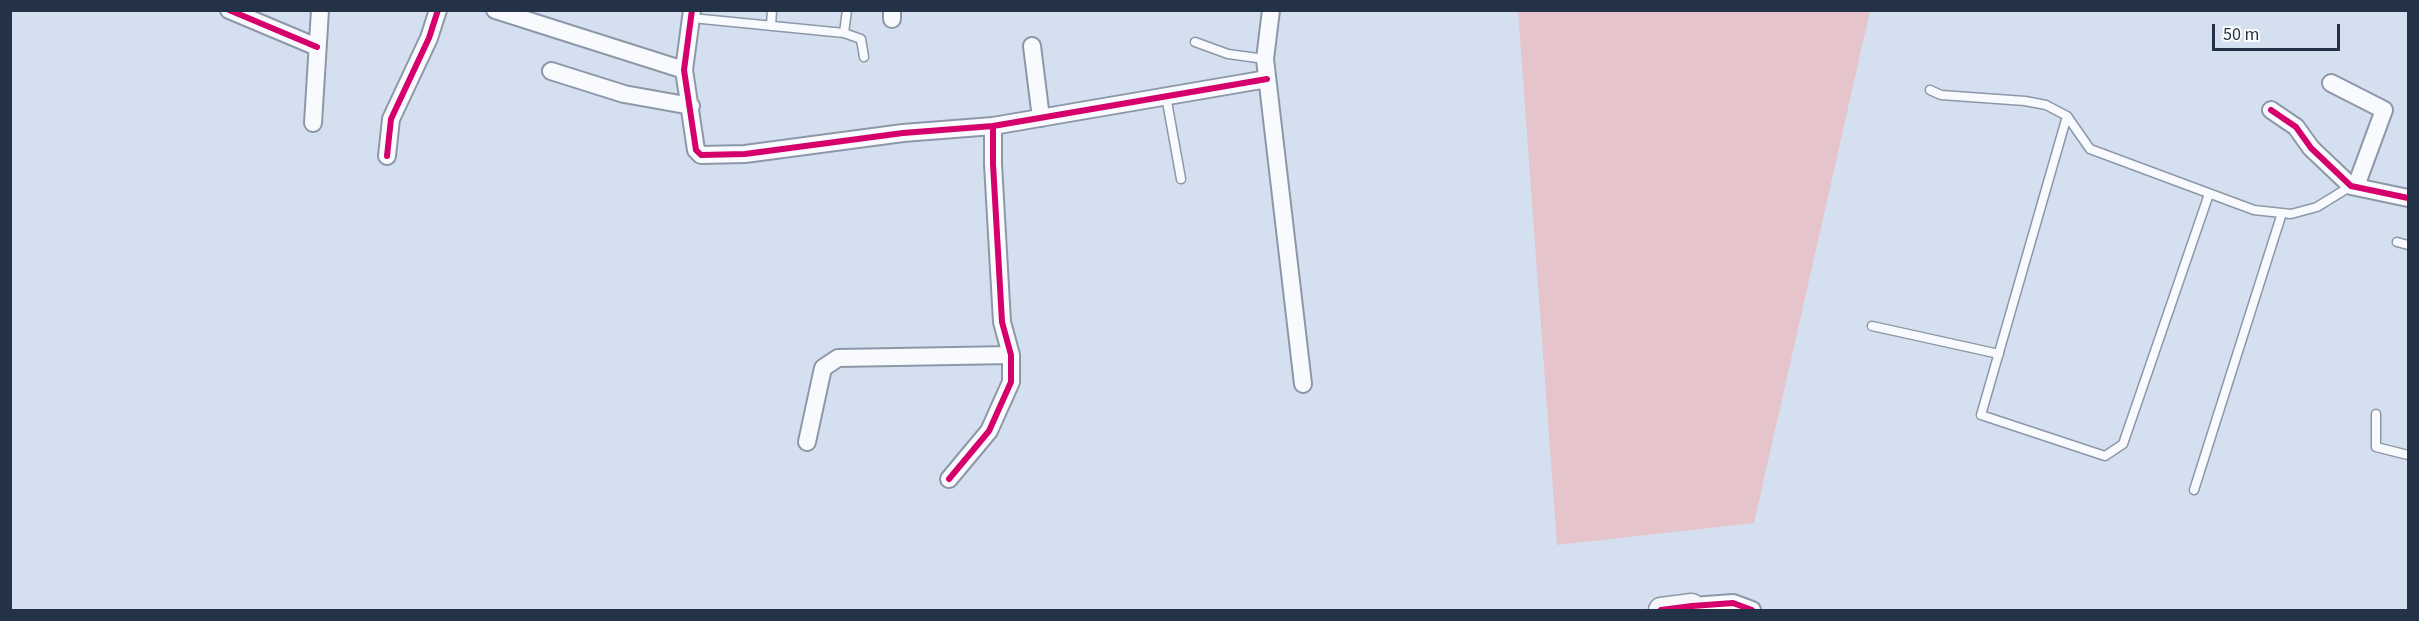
<!DOCTYPE html>
<style>
body{margin:0}
#map{position:relative;width:2419px;height:621px;overflow:hidden;background:#d4dff0;font-family:"Source Sans 3",sans-serif}
canvas{display:block}
.frame{position:absolute;inset:0;border:12px solid #243247;pointer-events:none}
.scale{position:absolute;left:2212px;top:24px;width:128px;height:27px;box-sizing:border-box;border:3px solid #243247;border-top:0;padding-left:8px;font-size:18px;line-height:21px;white-space:nowrap;color:#243247;-webkit-text-stroke:4px #fcfcfc;paint-order:stroke}
</style>
<div id="map">
<canvas width="2419" height="621"></canvas>
<div class="frame"></div>
<div class="scale">50 m</div>
</div>
<script>
const ctx = document.querySelector('canvas').getContext('2d');
ctx.lineJoin = 'round';
function fillPath(path, color) {
  ctx.fillStyle = color;
  ctx.fill(path, 'evenodd');
}
function strokePath(path, color, width, dash) {
  ctx.strokeStyle = color;
  ctx.lineWidth = width;
  ctx.lineCap = dash ? 'butt' : 'round';
  ctx.setLineDash(dash || []);
  ctx.stroke(path);
}
const green = new Path2D(`
 M 1518,11 L 1870,11 L 1754,523 L 1557,545 Z`);
const lane = new Path2D(`
 M 692,18 L 844,33 L 861,39 L 864,57
 M 771,26 L 772,10
 M 844,33 L 847,10
 M 1195,42 L 1228,54 L 1265,59
 M 1930,90 L 1941,95 L 2025,101 L 2046,105 L 2067,116 L 2090,149 L 2254,210 L 2291,214 L 2317,207 L 2351,186
 M 1166,96 L 1181,179
 M 2067,116 L 1981,415 L 2105,456 L 2123,444 L 2209,194
 M 2397,242 L 2408,245
 M 1872,326 L 1999,354
 M 2376,414 L 2376,447 L 2408,455
 M 2194,490 L 2282,213`);
const street = new Path2D(`
 M 229,10 L 317,47
 M 495,10 L 684,70
 M 692,10 L 684,70 L 696,150 L 701,155 L 745,154 L 903,133 L 993,126 L 1267,79
 M 1271,10 L 1265,59 L 1303,384
 M 892,19 L 892,10
 M 1032,46 L 1041,118
 M 551,71 L 624,94 L 691,106
 M 2331,83 L 2384,110 L 2356,186
 M 2271,110 L 2296,127 L 2311,148 L 2351,186 L 2408,198
 M 313,123 L 320,10
 M 387,156 L 391,119 L 429,38 L 438,10
 M 807,442 L 823,368 L 838,358 L 1011,355
 M 949,479 L 989,431 L 1011,382 L 1011,355 L 1002,322 L 993,164 L 993,126
 M 1692,606 L 1733,603 L 1752,610`);
const secondary = new Path2D(`
 M 1661,610 L 1692,606`);
const cycleway = new Path2D(`
 M 229,10 L 317,47
 M 692,10 L 684,70 L 696,150 L 701,155 L 745,154 L 903,133 L 993,126 L 1267,79
 M 2271,110 L 2296,127 L 2311,148 L 2351,186 L 2408,198
 M 387,156 L 391,119 L 429,38 L 438,10
 M 949,479 L 989,431 L 1011,382 L 1011,355 L 1002,322 L 993,164 L 993,126
 M 1661,610 L 1692,606 L 1733,603 L 1752,610`);
fillPath(green, '#e6c4cc');
strokePath(lane, '#8c98a8', 11);
strokePath(street, '#8c98a8', 20);
strokePath(secondary, '#8c98a8', 27);
strokePath(lane, '#f9fafd', 8);
strokePath(street, '#f9fafd', 16);
strokePath(secondary, '#f6f6fb', 24);
strokePath(cycleway, '#d6006c', 6);
</script>
